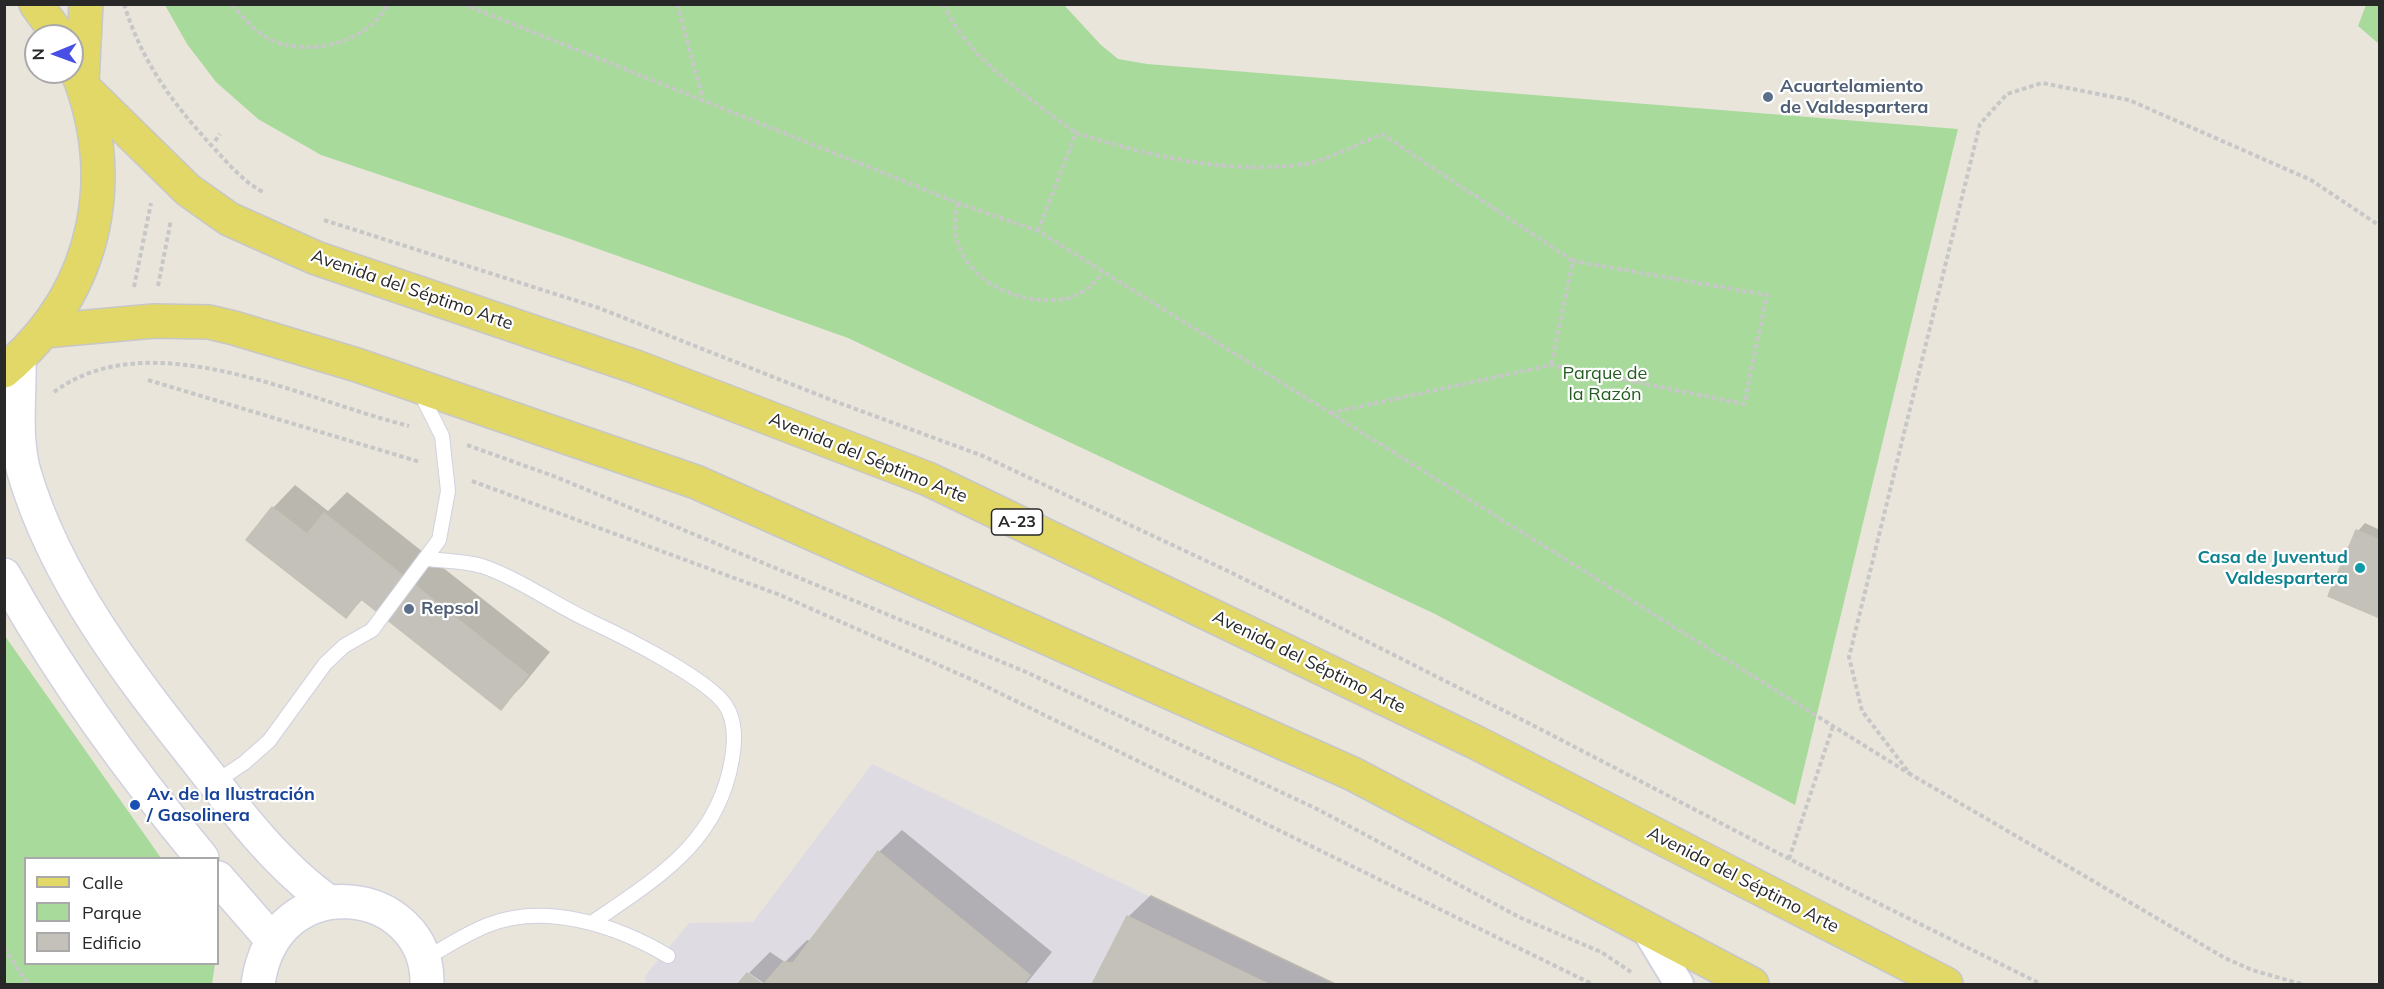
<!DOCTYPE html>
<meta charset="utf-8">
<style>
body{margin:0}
#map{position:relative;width:2384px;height:989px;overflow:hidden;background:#e9e5db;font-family:Mulish,sans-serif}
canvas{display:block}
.frame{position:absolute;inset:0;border:6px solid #282828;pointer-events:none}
.legend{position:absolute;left:24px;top:857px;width:195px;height:108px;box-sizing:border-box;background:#fff;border:2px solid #a9a9a9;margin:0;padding:8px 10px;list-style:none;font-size:18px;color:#282828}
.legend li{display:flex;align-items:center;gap:12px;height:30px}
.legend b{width:30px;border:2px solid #a9a9a9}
.north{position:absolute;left:24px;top:24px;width:60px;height:60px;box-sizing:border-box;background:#fff;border:2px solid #a9a9a9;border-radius:50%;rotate:269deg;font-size:16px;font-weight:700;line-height:24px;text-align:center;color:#282828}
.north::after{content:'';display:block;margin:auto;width:21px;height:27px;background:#494ee7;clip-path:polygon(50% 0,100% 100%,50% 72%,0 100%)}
</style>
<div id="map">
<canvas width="2384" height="989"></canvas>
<div class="frame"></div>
<ul class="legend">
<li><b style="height:8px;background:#e2d867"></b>Calle</li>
<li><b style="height:16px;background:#a8da9c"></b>Parque</li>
<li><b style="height:16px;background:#c4c1ba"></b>Edificio</li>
</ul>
<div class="north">N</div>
</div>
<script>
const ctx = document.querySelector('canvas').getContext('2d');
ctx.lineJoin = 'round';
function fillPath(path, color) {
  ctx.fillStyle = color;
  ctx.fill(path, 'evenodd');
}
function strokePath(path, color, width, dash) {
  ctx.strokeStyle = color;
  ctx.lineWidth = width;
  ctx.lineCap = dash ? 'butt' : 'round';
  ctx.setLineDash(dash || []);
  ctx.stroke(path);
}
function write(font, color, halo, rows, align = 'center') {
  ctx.font = font + ' Mulish,sans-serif';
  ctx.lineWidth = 4.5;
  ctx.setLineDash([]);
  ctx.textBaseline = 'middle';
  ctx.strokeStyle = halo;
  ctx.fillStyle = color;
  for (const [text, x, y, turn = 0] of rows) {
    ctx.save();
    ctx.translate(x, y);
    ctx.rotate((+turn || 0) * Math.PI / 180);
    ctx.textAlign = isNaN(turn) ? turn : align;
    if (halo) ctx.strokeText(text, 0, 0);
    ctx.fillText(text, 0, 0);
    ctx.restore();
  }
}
const industrial = new Path2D(`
 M 872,764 L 1333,984 L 646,984 L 645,976 L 689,923 L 753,922 Z`);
const green = new Path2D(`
 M 165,5 L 1064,5 L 1101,45 L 1118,59 L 1147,64 L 1958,129 L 1795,805 L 1435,614 L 848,338 L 573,240 L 321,155 L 258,119 L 216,82 L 187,44 Z
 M 2366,5 L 2379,5 L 2379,44 L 2358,26 Z
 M 5,636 L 161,858 L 26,858 L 26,964 L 215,964 L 212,984 L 5,984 Z`);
const shadow = new Path2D(`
 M 295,485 L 328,511 L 347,492 L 550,652 L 523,685 L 501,708 L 363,599 L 346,616 L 248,539 L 273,508 Z
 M 2365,523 L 2380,530 L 2380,616 L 2358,531 Z
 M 902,830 L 1052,952 L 1026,984 L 765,984 L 749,973 L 770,952 L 785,962 L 807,940 L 812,941 L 879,852 Z
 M 1151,895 L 1337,984 L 1093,984 L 1128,917 Z`);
const building = new Path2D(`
 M 272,507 L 307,534 L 324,513 L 528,675 L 501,710 L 361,599 L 346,618 L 246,540 Z
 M 2356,530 L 2380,540 L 2380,618 L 2328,596 Z
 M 878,851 L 1030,975 L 1023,984 L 764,984 L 783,962 L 793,963 Z
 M 1127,916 L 1268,984 L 1092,984 Z
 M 747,973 L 762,984 L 738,984 Z`);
const path = new Path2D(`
 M 124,4 C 142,62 171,101 211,145 C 227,162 242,181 263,192
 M 232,4 C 245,21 261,38 282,44 C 320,54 369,40 388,4
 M 463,4 L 958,203 L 1038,231 L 1910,774
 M 677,4 L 703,99
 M 943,4 C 969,60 1028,97 1076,133
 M 215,141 L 220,134
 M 958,203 C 942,258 991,297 1042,300 C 1053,300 1065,301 1074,296 C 1087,291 1094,283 1103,273
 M 324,220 L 599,308 L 834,401 L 983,456 L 1232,573 L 1546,732 L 1805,867 L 2041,984
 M 1038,231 L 1076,133 C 1150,156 1227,175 1305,164 C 1328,160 1360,143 1382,134 L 1573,261
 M 158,286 L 171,220
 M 134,287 L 151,203
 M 148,380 L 420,462
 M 54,392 C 151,320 306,401 409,426
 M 1330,413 L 1551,365 L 1744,404 L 1767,295 L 1573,261 L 1551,365
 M 467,445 L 556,477 L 1026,672 L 1319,810 L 1521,918 L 1601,952 L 1631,972
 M 472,481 L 780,595 L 975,681 L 1592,984
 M 1789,859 L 1833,726
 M 4,948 L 28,984
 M 2301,984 L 2252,970 L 2225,958 L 1910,774 L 1862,711 L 1849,657 L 1980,124 L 2007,94 L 2042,83 L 2129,100 L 2311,180 L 2380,226`);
const service = new Path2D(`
 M 428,559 C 445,561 465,561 482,566 C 520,579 555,605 592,622 C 622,636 709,679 726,706 C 736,722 735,741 732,759 C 718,843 657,878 593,922
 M 214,783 L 244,763 L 269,741 L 325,664 L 344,646 L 372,630 L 439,540 L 448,491 L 442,436 L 420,392
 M 423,960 C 444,948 465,934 488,925 C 546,902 618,926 668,956`);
const minor = new Path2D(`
 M 1645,928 L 1679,984`);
const tertiary = new Path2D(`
 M 19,359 C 20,396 14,436 24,472 C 56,581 130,676 199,763 C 237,812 278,866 329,902
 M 4,575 C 61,677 128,769 202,858
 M 218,878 L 272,940
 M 258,984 C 275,863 429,886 427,984`);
const primary = new Path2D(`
 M 36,4 L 59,36
 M 82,82 L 86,4
 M 85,89 L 188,190 L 229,219 L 316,258 L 636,367 L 928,479 L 1477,743 L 1946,984
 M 44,331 L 154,321 L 209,322 L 234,328 L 357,365 L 696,482 L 1353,774 L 1752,984
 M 4,371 C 100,291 122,171 72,59`);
const markers = [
 [1768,97,6,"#5c6f8a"],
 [2360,568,6,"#0f9aa8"],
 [409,609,6,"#5c6f8a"],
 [135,805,6,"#1a4fb4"]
];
const shields = [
 [1017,522,51]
];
const shieldNames = [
 ["A-23",1017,522]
];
const serviceNames = [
 ["Acuartelamiento",1780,87],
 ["de Valdespartera",1780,108],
 ["Repsol",421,609]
];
const streetNames = [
 ["Avenida del Séptimo Arte",412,290,19],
 ["Avenida del Séptimo Arte",868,458,22],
 ["Avenida del Séptimo Arte",1309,662,26],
 ["Avenida del Séptimo Arte",1743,880,27]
];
const parkNames = [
 ["Parque de",1605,374],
 ["la Razón",1605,395]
];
const cultureNames = [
 ["Casa de Juventud",2348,558],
 ["Valdespartera",2348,579]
];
const transitNames = [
 ["Av. de la Ilustración",147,795],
 ["/ Gasolinera",147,816]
];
fillPath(industrial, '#dedbe2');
fillPath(green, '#a8da9c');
fillPath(shadow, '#0003');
fillPath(building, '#c4c1ba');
strokePath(building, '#c4c1b5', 1.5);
strokePath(service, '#d0d1df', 16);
strokePath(minor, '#d0d1df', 32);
strokePath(tertiary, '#d0d1df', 36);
strokePath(primary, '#c7c7c7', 36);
strokePath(path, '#c7c7c7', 4, [4.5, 3]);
strokePath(service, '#fff', 14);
strokePath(minor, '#fff', 28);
strokePath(tertiary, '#fff', 33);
strokePath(primary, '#e2d867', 33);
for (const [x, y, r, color] of markers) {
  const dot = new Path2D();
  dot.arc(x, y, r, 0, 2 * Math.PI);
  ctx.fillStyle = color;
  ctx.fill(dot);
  strokePath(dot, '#fff', 2);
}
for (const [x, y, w] of shields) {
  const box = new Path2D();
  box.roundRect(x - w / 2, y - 13, w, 26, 4.5);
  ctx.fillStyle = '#fff';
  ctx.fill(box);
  strokePath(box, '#282828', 1.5);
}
write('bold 16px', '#282828', null, shieldNames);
write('bold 18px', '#4e5e75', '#fff', serviceNames, 'left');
write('18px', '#282828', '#fff', streetNames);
write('18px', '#235c20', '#fff', parkNames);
write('bold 18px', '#0d838f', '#fff', cultureNames, 'right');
write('bold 18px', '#164399', '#fff', transitNames, 'left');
</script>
